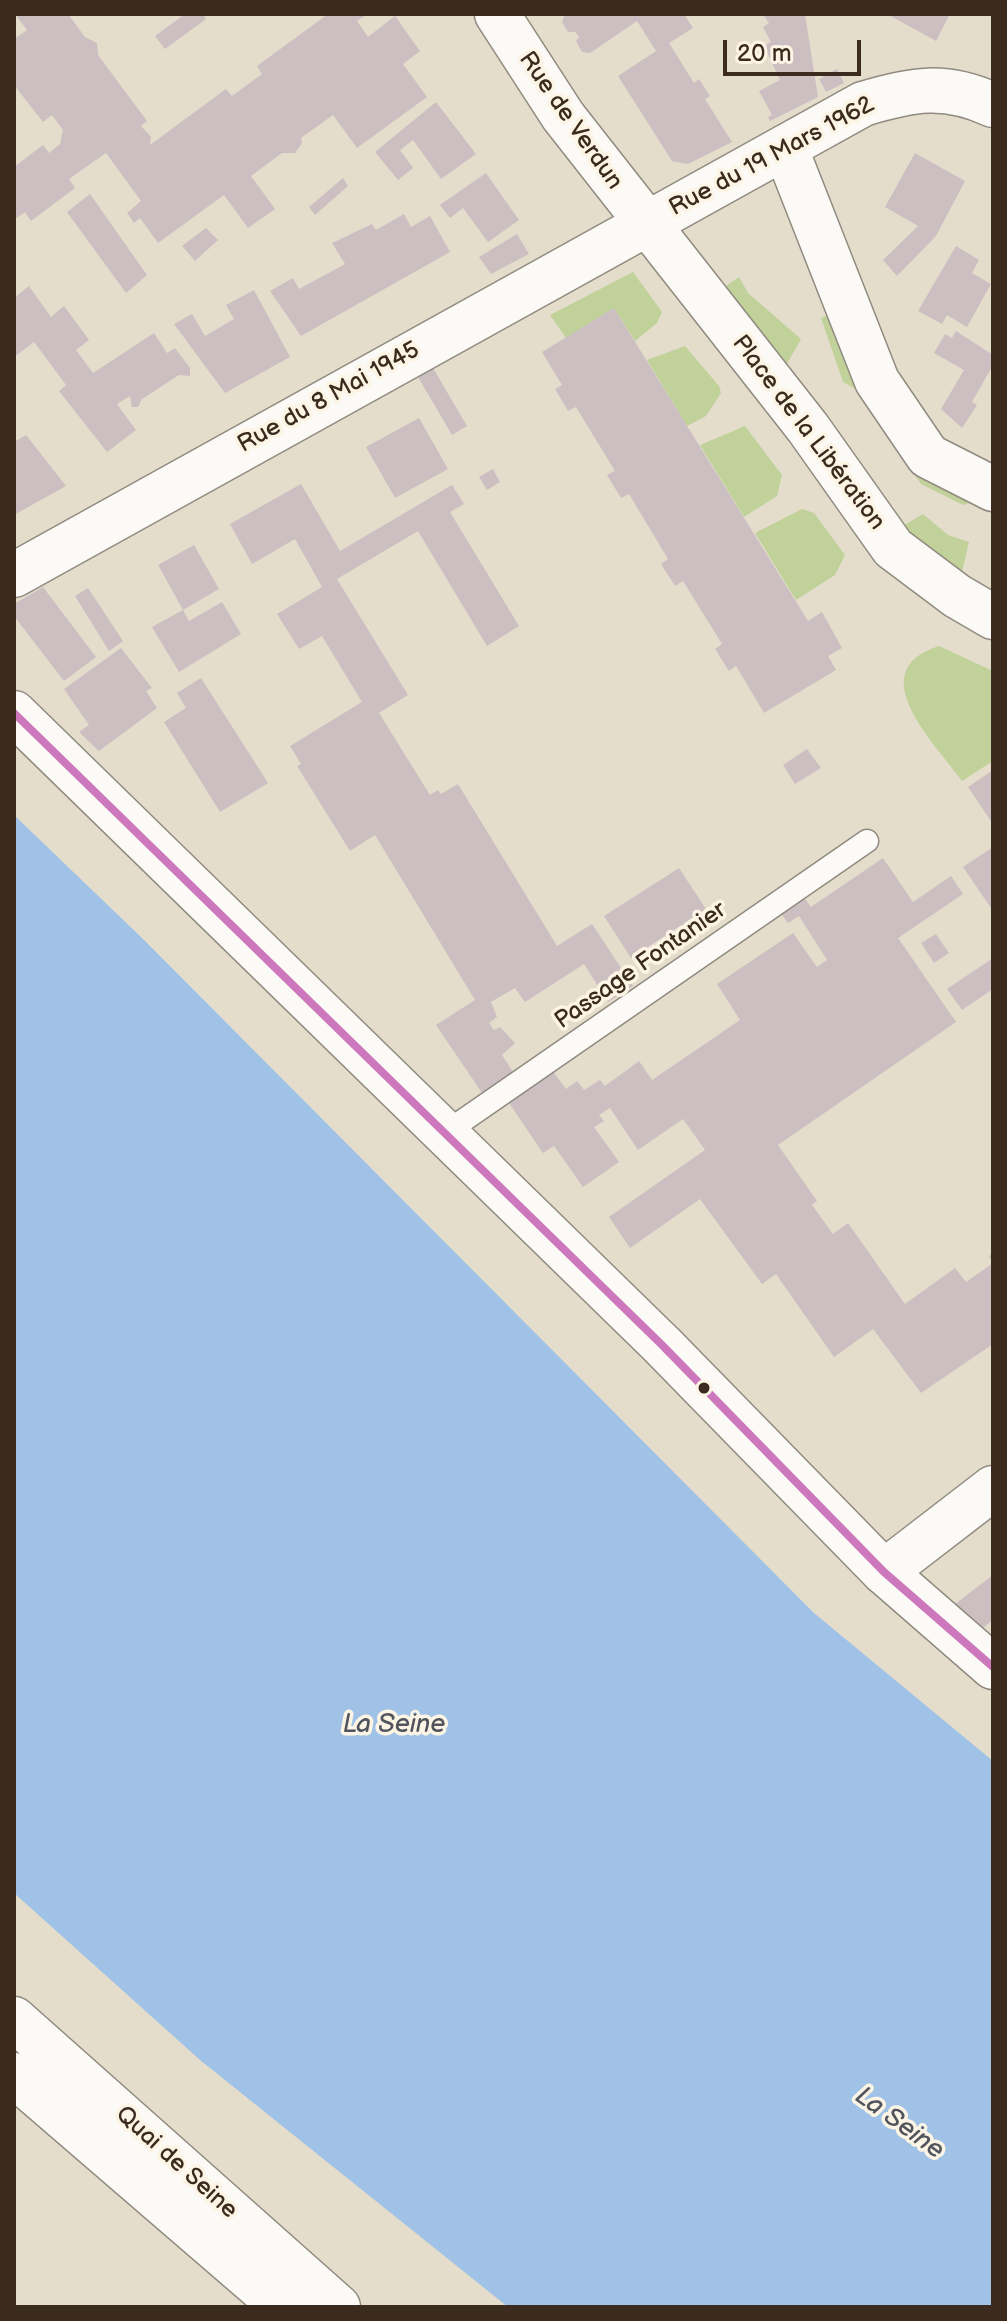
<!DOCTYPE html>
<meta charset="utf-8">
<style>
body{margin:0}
#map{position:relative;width:1007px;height:2321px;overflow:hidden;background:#e4ddcc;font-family:"Balsamiq Sans",sans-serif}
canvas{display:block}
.frame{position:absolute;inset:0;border:16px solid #3b2a1e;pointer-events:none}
.scale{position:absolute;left:723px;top:40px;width:138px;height:36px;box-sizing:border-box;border:4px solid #3b2a1e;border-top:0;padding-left:10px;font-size:24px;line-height:28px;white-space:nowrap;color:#3b2a1e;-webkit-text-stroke:6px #fcf5e5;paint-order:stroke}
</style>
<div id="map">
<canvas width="1007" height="2321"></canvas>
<div class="frame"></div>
<div class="scale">20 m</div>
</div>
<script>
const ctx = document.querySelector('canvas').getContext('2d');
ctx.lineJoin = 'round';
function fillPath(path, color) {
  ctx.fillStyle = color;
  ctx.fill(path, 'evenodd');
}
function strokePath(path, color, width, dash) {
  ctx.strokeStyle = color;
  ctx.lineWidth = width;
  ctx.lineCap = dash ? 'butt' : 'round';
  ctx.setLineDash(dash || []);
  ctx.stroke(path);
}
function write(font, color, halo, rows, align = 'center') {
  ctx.font = font + ' "Balsamiq Sans",sans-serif';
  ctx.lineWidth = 7;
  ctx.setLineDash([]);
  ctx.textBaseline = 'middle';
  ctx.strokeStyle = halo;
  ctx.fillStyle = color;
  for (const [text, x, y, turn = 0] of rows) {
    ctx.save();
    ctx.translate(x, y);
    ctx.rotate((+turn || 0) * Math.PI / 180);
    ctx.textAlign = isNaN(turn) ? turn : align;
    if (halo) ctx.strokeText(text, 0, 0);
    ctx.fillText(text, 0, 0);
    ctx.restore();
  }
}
const green = new Path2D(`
 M 633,272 L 662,312 L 657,323 L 635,341 L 614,308 L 566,338 L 550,315 Z
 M 739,277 L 748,293 L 801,339 L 784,369 L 723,288 Z
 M 837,311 L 879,402 L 843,382 L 821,318 Z
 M 685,346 L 719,386 L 721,393 L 706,416 L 687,426 L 647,360 Z
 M 745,426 L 782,475 L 777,496 L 744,517 L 700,445 Z
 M 905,460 L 982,498 L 963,505 L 921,484 Z
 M 802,509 L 814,513 L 845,555 L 835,575 L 796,600 L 755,533 Z
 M 923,514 L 948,535 L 969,542 L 962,572 L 901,527 Z
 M 939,646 L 993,671 L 993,761 L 962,781 C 935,743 860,671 939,646 Z`);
const water = new Path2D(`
 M 14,815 L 142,938 L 814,1613 L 993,1761 L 993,2307 L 508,2307 L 200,2060 L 14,1893 Z`);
const building = new Path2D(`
 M 15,14 L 68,14 L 85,37 L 97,43 L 98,55 L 147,121 L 141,126 L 151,137 L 150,145 L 226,89 L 232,96 L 262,74 L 257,66 L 328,14 L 367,14 L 357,21 L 368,37 L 395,16 L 420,51 L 403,64 L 427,97 L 357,148 L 333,115 L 301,138 L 302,143 L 295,153 L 282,153 L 251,176 L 275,209 L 248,228 L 224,195 L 158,243 L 140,218 L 134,223 L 127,213 L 141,201 L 106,153 L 69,179 L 75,188 L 31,221 L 25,212 L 14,220 L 14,167 L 43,145 L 49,153 L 60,144 L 63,130 L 52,115 L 43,122 L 14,85 L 14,39 L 27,30 Z
 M 185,14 L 203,14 L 206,19 L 165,49 L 155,36 Z
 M 565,14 L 684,14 L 693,28 L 669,43 L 694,83 L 699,79 L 710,96 L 705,99 L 732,142 L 688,164 L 672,161 L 618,76 L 656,51 L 637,21 L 590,53 L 582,52 L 576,41 L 579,37 L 575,32 L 568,32 L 562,22 Z
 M 763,14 L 805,14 L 818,97 L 770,121 L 768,117 L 772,115 L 759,91 L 780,80 L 764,46 L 771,42 L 763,27 L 769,23 Z
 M 887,14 L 950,14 L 936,41 Z
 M 837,69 L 844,83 L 826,92 L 819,79 Z
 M 436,102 L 476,154 L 441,179 L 413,140 L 400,150 L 413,168 L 398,180 L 375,152 Z
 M 915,153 L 965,181 L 936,236 L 897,276 L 883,260 L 918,226 L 885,207 Z
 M 486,173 L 519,220 L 488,242 L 463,208 L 450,218 L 440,205 Z
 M 343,178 L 348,186 L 315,215 L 309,207 Z
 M 90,194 L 147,275 L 126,293 L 67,212 Z
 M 404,214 L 411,227 L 430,216 L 450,252 L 301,336 L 270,291 L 293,278 L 299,289 L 345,264 L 332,243 L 372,224 L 376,230 Z
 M 206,228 L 218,240 L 195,261 L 182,246 Z
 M 517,234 L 529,254 L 491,274 L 479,257 Z
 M 956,246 L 979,260 L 972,273 L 991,284 L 967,327 L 947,315 L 942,324 L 918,311 Z
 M 29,286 L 51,317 L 64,306 L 89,340 L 76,350 L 93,373 L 154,333 L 167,353 L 175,348 L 190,368 L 190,376 L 179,375 L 142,399 L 138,407 L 132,407 L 130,396 L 117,404 L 136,430 L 107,452 L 59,391 L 66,385 L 34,342 L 14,357 L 14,298 Z
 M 254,290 L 290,357 L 225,393 L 174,324 L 192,314 L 205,336 L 234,319 L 226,305 Z
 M 614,308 L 808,621 L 822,612 L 842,648 L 828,656 L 836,670 L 764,713 L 736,666 L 729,671 L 715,649 L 722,644 L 683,581 L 675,586 L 661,564 L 668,559 L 629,494 L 621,498 L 607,475 L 615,471 L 576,407 L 568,411 L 555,389 L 562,385 L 542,352 Z
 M 956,331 L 993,355 L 993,365 L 972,402 L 977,405 L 962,428 L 941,409 L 964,370 L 934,353 L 945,334 L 952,338 Z
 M 433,368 L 467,426 L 452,435 L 418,377 Z
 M 419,418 L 448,469 L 395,498 L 366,447 Z
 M 26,435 L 66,486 L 14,515 L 14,442 Z
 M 493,469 L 500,482 L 487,490 L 479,477 Z
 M 301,484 L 340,551 L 452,485 L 464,504 L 450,512 L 519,626 L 487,646 L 418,531 L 337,579 L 408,695 L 379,713 L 430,795 L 438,790 L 441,794 L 458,784 L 557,946 L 592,924 L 633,986 L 608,1002 L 584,964 L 525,1002 L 515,988 L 491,1002 L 497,1017 L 489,1023 L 494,1030 L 500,1027 L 515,1043 L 502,1055 L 513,1072 L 482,1093 L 436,1025 L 475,1000 L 375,835 L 350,851 L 297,766 L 301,764 L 290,746 L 362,702 L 322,636 L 299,649 L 277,614 L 322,587 L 295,539 L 252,564 L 230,524 Z
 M 194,545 L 219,589 L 183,610 L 158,565 Z
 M 43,587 L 96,657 L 64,681 L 14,616 L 14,604 Z
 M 88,588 L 123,641 L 109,651 L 75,596 Z
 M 222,602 L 241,634 L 179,672 L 152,627 L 183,610 L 189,621 Z
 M 121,648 L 152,688 L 146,691 L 157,708 L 99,751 L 79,732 L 89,725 L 64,689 Z
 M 201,678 L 268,783 L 220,812 L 164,722 L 186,708 L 177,693 Z
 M 807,749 L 821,768 L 795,784 L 783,765 Z
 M 993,770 L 993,824 L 968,787 Z
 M 993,847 L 993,911 L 963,867 Z
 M 883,858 L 913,902 L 951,876 L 963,894 L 898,938 L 956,1022 L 778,1145 L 817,1201 L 812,1205 L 833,1234 L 848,1223 L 905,1304 L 955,1268 L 966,1282 L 993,1263 L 989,1256 L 993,1253 L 993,1344 L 921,1393 L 873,1329 L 834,1357 L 776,1274 L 762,1284 L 700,1199 L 630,1248 L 609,1217 L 705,1150 L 683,1119 L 638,1150 L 610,1108 L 599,1115 L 604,1121 L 594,1127 L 619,1162 L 583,1187 L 554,1146 L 543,1153 L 507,1100 L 552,1070 L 566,1089 L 577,1081 L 584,1090 L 600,1080 L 605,1086 L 639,1061 L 652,1080 L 740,1020 L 717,984 L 793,933 L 817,967 L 827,960 L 799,916 L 788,923 L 780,912 L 803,896 L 811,907 Z
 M 679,868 L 706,909 L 631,958 L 604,916 Z
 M 936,934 L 949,953 L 934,963 L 921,943 Z
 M 993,958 L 993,989 L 962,1010 L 947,989 Z
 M 993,1575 L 993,1620 L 983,1628 L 955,1604 Z`);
const lane = new Path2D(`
 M 445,1133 L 867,841`);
const street = new Path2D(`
 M 497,14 L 563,116 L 808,428 L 893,548 L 957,596 L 993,617
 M 785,147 L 877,381 L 928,456 L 993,489
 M 14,575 L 863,104 C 912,89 945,83 993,105
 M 884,1572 L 993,1488`);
const secondary = new Path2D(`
 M 14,713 L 662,1345 L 884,1572 L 993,1667`);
const primary = new Path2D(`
 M 14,2019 L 338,2307
 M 14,2075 L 283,2307`);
const bus1 = new Path2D(`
 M 14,713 L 662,1345 L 884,1572 L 993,1667`);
const markers = [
 [704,1388,7,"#3b2a1e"]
];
const streetNames = [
 ["Rue de Verdun",570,121,55],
 ["Rue du 19 Mars 1962",772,157,-28],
 ["Rue du 8 Mai 1945",329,398,-29],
 ["Place de la Libération",808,433,53],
 ["Passage Fontanier",641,966,-35],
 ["Quai de Seine",176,2163,42]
];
const waterNames = [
 ["La Seine",394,1725],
 ["La Seine",899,2124,36]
];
fillPath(green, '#c0d19a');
fillPath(water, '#a0c2e6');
fillPath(building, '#ccbfc1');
strokePath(lane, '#908a7f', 25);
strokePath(street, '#908a7f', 47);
strokePath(secondary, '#908a7f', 47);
strokePath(primary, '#908a7f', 47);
strokePath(lane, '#fbfaf7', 22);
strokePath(street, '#fbfaf7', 44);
strokePath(secondary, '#fbfaf7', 44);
strokePath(primary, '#fbfaf7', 44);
strokePath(bus1, '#cd78bd', 8);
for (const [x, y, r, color] of markers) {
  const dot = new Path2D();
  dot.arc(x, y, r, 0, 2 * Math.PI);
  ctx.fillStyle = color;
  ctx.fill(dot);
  strokePath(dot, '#fcf5e5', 3);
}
write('24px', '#3b2a1e', '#fcf5e5', streetNames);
write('italic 26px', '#51545d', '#fcf5e5', waterNames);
</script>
